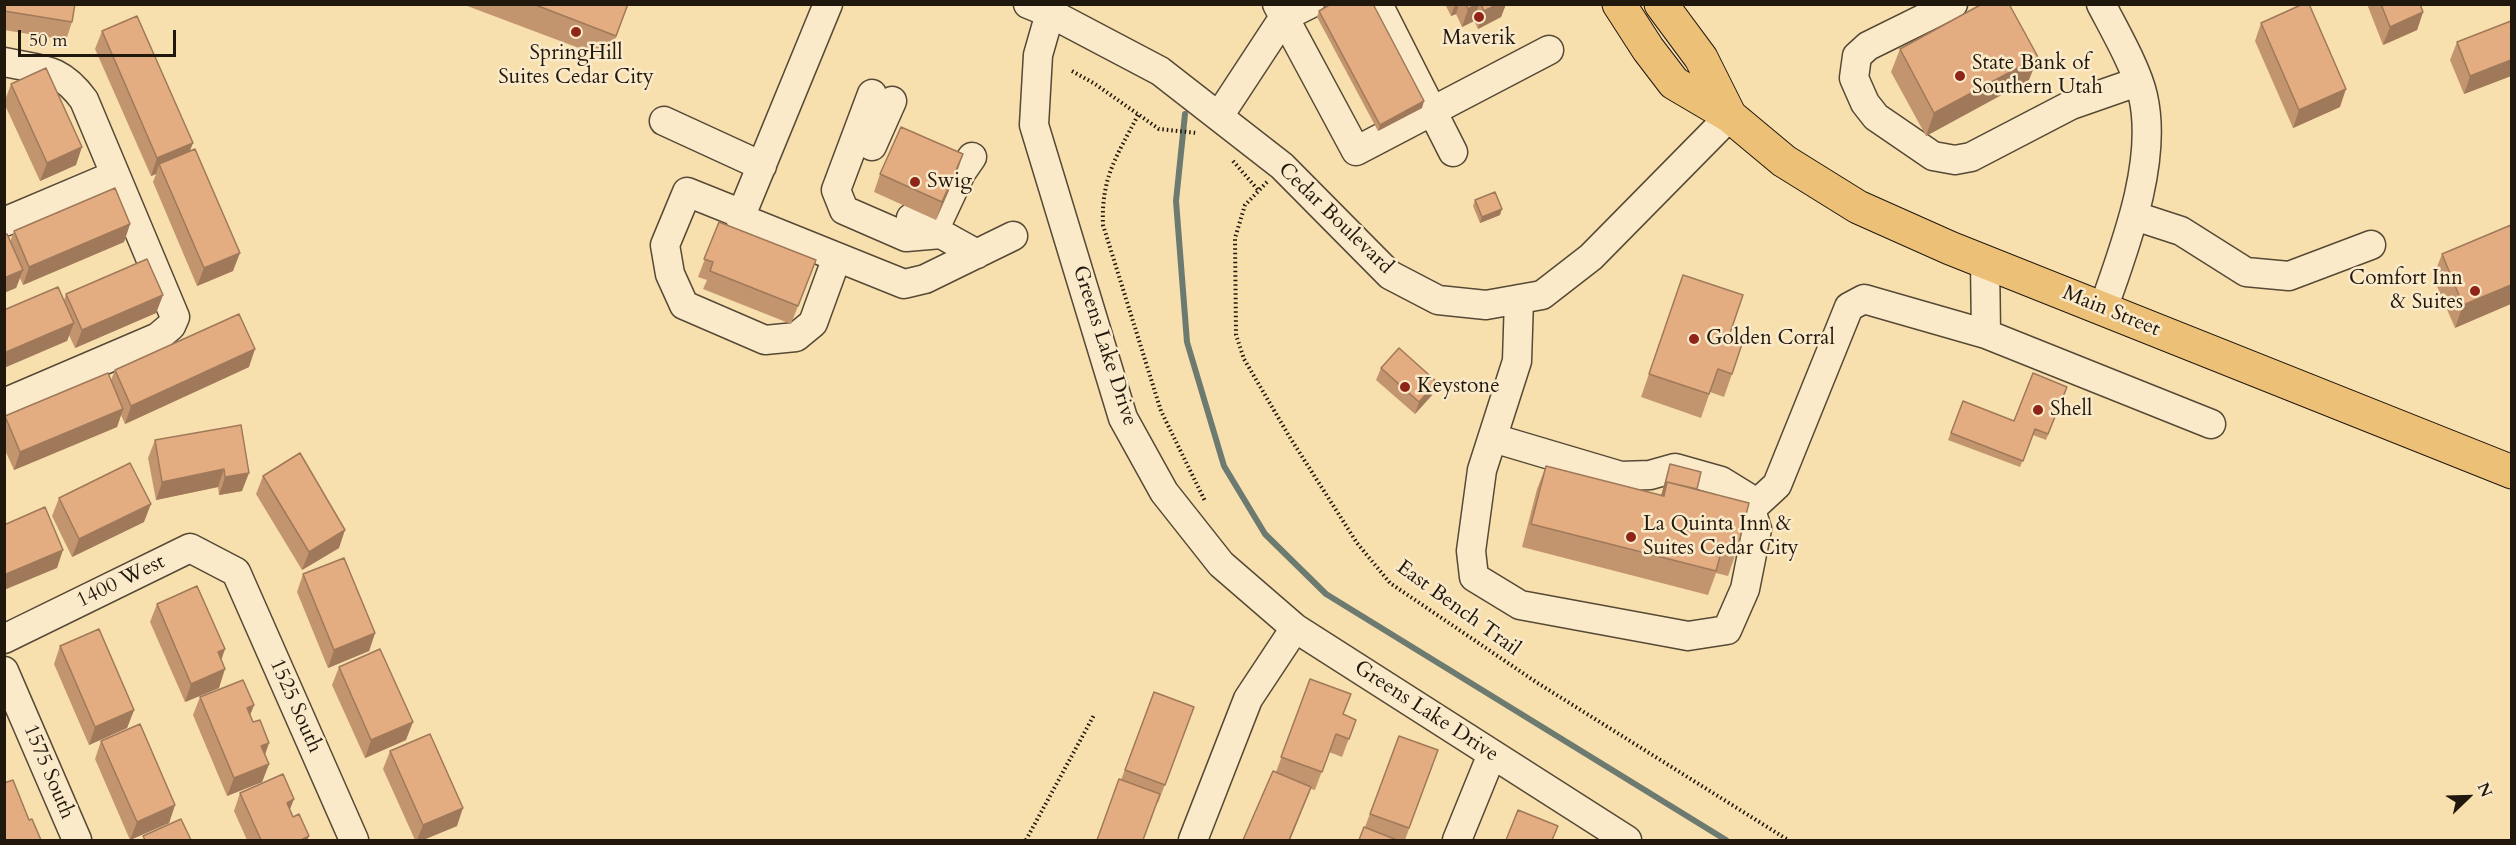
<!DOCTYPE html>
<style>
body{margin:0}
#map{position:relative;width:2516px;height:845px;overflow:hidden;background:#f8dfae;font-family:Cardo,serif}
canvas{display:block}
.frame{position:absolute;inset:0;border:6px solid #20170d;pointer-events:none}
.north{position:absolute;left:2438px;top:767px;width:60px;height:60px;-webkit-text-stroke:4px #faeaca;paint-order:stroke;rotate:67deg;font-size:16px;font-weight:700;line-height:24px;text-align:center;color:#20170d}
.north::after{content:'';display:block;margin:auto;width:21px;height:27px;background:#20170d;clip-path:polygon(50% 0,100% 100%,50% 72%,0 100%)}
.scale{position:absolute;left:18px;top:30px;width:158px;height:27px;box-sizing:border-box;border:3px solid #20170d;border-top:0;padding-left:8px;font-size:18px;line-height:21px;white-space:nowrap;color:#20170d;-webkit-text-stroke:4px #faeaca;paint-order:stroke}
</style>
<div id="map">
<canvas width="2516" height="845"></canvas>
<div class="frame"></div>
<div class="north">N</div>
<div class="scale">50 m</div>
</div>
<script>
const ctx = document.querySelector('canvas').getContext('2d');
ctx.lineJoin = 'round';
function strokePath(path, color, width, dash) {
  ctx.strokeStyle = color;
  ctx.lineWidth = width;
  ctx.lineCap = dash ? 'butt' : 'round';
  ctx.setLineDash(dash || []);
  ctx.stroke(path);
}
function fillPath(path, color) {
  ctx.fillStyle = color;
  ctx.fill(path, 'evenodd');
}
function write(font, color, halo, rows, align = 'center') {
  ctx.font = font + ' Cardo,serif';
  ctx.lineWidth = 5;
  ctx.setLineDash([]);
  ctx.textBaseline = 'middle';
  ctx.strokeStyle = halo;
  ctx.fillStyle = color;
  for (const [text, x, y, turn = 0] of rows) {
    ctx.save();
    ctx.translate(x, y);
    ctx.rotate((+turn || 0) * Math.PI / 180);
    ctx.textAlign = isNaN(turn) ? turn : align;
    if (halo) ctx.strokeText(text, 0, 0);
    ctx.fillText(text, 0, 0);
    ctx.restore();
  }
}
const stream = new Path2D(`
 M 1185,114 L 1176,201 L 1187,342 L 1224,466 L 1265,534 L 1326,594 L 1726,840`);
const path = new Path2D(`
 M 1072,71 L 1095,84 L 1159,129 L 1197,133
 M 1138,115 C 1117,156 1101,177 1103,225 L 1161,411 L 1205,501
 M 1233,161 L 1259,191
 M 1267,182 L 1245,205 L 1235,238 L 1236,335 L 1244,359 L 1289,436 L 1357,543 L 1390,583 L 1536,682 L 1788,840
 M 1026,840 L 1094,715`);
const minor = new Path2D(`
 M 828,4 L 740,218 L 904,284 L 925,279 L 1013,236
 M 1028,4 L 1050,13 L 1160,71 L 1282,166 L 1390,275 L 1438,300 L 1486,305 L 1542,295 L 1591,257 L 1730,116
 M 1277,4 L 1356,151 L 1549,50
 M 1378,4 L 1453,152
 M 1953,4 L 1868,46 L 1857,56 L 1854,78 L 1865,103 L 1876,117 L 1933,156 L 1955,160 L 1971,157 L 2071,105 L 2137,82
 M 2101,4 C 2114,29 2137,69 2143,96 C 2158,162 2125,246 2103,309
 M 1050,13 L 1038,55 L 1034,125 L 1123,418 L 1164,492 L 1221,564 L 1295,628 L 1627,840
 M 4,62 C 42,70 60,67 84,100 L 175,317 L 171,326 L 158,337 L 4,403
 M 872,94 L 836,190 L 844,210 L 906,237 L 941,234 L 977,254
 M 1219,116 L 1284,17 L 1310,4
 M 664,121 L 762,166
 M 872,146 L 892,101
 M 742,214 L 687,192 L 665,245 L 670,274 L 684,305 L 765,340 L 796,337 L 813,323 L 837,257
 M 2135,216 L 2181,231 L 2246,272 L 2289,276 L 2371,245
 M 911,218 L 929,224 L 938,222 L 961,173 L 972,157
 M 4,222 L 115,175
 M 1985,261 L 1986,334
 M 1493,438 L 1621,476 L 1650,475 L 1675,468 L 1721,481 L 1747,497 L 1757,529 L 1745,589 L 1727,630 L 1688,636 L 1520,605 L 1474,577 L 1471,551 L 1482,470 L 1517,361 L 1519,299
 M 1751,509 L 1777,485 L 1849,307 L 1864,299 L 1986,334 L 2211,424
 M 4,639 L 190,548 L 236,572 L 354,840
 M 4,671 L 77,840
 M 1193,840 L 1248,699 L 1295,628
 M 1457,840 L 1492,754`);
const major = new Path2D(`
 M 1619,4 L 1648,49 L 1674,83 L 1730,116 L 1784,161 L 1858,207 L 1950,248 L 2512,472
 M 1661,4 L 1701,58 L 1730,116`);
const wall = new Path2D(`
 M 4,4 L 72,22 L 66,40 L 4,30 Z
 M 462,4 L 628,4 L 608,59 Z
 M 1445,4 L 1506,4 L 1501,17 L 1478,29 L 1474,21 L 1462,27 L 1456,14 L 1451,16 Z
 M 2367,4 L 2420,4 L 2423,12 L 2417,30 L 2383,45 Z
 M 1319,11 L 1422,108 L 1378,131 L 1317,17 Z
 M 2511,21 L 2511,76 L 2464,94 L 2450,60 L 2457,42 Z
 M 2261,23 L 2340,107 L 2293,128 L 2255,41 Z
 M 102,31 L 190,151 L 233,271 L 197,286 L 153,182 L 156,174 L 151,176 L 95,49 Z
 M 1900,49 L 2029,80 L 1926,136 L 1891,72 Z
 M 11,84 L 76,165 L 40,181 L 4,103 Z
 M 963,154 L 957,172 L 936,220 L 874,192 L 880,174 Z
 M 1475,200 L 1500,215 L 1480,223 L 1473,206 Z
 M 719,222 L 816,260 L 791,324 L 703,289 L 707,280 L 698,277 Z
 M 130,224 L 124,242 L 23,285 L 20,278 L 16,288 L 10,242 L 14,231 Z
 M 2511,225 L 2455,328 L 2433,277 L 2442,254 Z
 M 1683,275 L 1729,336 L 1732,374 L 1724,397 L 1710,392 L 1701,418 L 1641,397 Z
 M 66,294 L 163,295 L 156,313 L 75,348 L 69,335 L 67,341 L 64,300 Z
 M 249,367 L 125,424 L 121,415 L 117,427 L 14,470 L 4,448 L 4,418 L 5,416 L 111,380 L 115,370 Z
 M 1381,368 L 1437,382 L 1433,394 L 1415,414 L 1376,380 Z
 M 2067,387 L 2046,440 L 2033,435 L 2020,467 L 1948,440 L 1963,401 L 2014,421 Z
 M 241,425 L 242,491 L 219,495 L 218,487 L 156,500 L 148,458 L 155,440 Z
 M 1670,464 L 1697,489 L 1736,553 L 1728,576 L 1716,573 L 1708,595 L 1522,547 L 1537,489 L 1546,466 L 1661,496 Z
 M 263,476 L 339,548 L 302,570 L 256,494 Z
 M 59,498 L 144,522 L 72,557 L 52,516 Z
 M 303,574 L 375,633 L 369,651 L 328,668 L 297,592 Z
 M 157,604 L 221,660 L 219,688 L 185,702 L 150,622 Z
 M 60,646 L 134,710 L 127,728 L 89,745 L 54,664 Z
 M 339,667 L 406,740 L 365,758 L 332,685 Z
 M 1310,679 L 1343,715 L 1356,720 L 1342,757 L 1329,752 L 1315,790 L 1311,789 L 1290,840 L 1243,840 L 1276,772 Z
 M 1154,692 L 1194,707 L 1158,803 L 1121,780 Z
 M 200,697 L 254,705 L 250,715 L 269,764 L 262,782 L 227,796 L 193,715 Z
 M 1399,736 L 1438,750 L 1405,840 L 1359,840 L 1365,827 Z
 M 101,741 L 175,805 L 169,823 L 130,840 L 95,759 Z
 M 390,751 L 457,826 L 423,840 L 415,840 L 383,769 Z
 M 240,793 L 293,817 L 309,836 L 307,840 L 247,840 L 234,811 Z`);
const shadedWall = new Path2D(`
 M 1455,4 L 1459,4 L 1456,14 L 1451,16 Z
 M 1477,4 L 1479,4 L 1474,21 L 1462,27 L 1468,9 Z
 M 1498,4 L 1506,4 L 1501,17 L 1478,29 L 1484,11 Z
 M 2423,12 L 2417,30 L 2383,45 L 2390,27 Z
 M 2038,57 L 2029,80 L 1926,136 L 1934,113 Z
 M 2511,60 L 2511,76 L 2464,94 L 2470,76 Z
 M 2346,89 L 2340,107 L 2293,128 L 2299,110 Z
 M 1424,101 L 1422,108 L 1378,131 L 1380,125 Z
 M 193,143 L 186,161 L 159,164 L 156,174 L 151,176 L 157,158 Z
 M 82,147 L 76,165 L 40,181 L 47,163 Z
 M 963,154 L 957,172 L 936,220 L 942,202 Z
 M 1502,209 L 1500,215 L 1480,223 L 1482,217 Z
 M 130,224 L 124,242 L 23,285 L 29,267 Z
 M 240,253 L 233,271 L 197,286 L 204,268 Z
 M 23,270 L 16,288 L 4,293 L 4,278 Z
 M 2511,285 L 2511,304 L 2455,328 L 2463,305 Z
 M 163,295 L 156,313 L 75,348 L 82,330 Z
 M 74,323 L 67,341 L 4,368 L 4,353 Z
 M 255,349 L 249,367 L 125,424 L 131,406 Z
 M 1437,382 L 1433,394 L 1415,414 L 1419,402 Z
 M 123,409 L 117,427 L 14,470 L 20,452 Z
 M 224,469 L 218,487 L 156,500 L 162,482 Z
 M 249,473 L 242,491 L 219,495 L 225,477 Z
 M 151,504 L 144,522 L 72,557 L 79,539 Z
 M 345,530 L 339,548 L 302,570 L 309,552 Z
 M 63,550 L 57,568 L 4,590 L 4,575 Z
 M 375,633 L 369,651 L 328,668 L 334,650 Z
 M 225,649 L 219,667 L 218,652 Z
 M 225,669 L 219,688 L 185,702 L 191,684 Z
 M 254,705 L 247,723 L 247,708 Z
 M 134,710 L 127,728 L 89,745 L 95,727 Z
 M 413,722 L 406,740 L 365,758 L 371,740 Z
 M 269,743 L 263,761 L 261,746 Z
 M 269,764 L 262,782 L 227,796 L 234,778 Z
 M 1311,787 L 1290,840 L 1289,840 Z
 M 294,799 L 287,817 L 287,803 Z
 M 175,805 L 169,823 L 130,840 L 137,822 Z
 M 463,808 L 457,826 L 423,840 L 417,840 L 423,825 Z
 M 309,836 L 307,840 L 301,840 Z`);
const building = new Path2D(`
 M 4,4 L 75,4 L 72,22 L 4,11 Z
 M 533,4 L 628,4 L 616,36 Z
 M 1331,4 L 1373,4 L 1424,101 L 1380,125 L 1319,11 Z
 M 1466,4 L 1477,4 L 1468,9 Z
 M 1481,4 L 1498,4 L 1484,11 Z
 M 1982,4 L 2009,4 L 2038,57 L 1934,113 L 1900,49 Z
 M 2303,4 L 2309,4 L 2346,89 L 2299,110 L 2261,23 Z
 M 2381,4 L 2420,4 L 2423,12 L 2390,27 Z
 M 137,16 L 193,143 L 157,158 L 102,31 Z
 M 2511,21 L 2511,60 L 2470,76 L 2457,42 Z
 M 46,68 L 82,147 L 47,163 L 11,84 Z
 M 901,127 L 963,154 L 942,202 L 880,174 Z
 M 195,149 L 240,253 L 204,268 L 159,164 Z
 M 115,188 L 130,224 L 29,267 L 14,231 Z
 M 1495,192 L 1502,209 L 1482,217 L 1475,200 Z
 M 719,222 L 816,260 L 798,306 L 710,271 L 713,262 L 704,259 Z
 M 2511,225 L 2511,285 L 2463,305 L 2442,254 Z
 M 7,234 L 23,270 L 4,278 L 4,235 Z
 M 147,259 L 163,295 L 82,330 L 66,294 Z
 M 1683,275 L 1743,295 L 1729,336 L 1743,341 L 1732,374 L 1718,369 L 1709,394 L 1649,374 Z
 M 58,287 L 74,323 L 4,353 L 4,310 Z
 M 239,314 L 255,349 L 131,406 L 115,370 Z
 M 1399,348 L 1437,382 L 1419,402 L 1381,368 Z
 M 108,373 L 123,409 L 20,452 L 5,416 Z
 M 2033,373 L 2067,387 L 2048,434 L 2035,429 L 2023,461 L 1951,433 L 1963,401 L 2014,421 Z
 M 241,425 L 249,473 L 225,477 L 224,469 L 162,482 L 155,440 Z
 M 300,453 L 345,530 L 309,552 L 263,476 Z
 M 130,463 L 151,504 L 79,539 L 59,498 Z
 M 1670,464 L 1701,472 L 1697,489 L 1667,482 L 1662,496 Z
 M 1546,466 L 1664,496 L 1667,482 L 1749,503 L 1736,553 L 1722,549 L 1716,571 L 1531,524 Z
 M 45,507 L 63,550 L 4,575 L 4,525 Z
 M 344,558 L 375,633 L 334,650 L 303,574 Z
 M 197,586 L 225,649 L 218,652 L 225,669 L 191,684 L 157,604 Z
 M 99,629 L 134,710 L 95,727 L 60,646 Z
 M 380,649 L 413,722 L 371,740 L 339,667 Z
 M 1310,679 L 1351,694 L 1343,714 L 1356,720 L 1349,739 L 1336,734 L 1322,772 L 1281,757 Z
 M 243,680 L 254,705 L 247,708 L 253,722 L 260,720 L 269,743 L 261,746 L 269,764 L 234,778 L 200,697 Z
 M 1154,692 L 1194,707 L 1165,785 L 1125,770 Z
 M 140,724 L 175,805 L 137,822 L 101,741 Z
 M 430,734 L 463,808 L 423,825 L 390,751 Z
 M 1399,736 L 1438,750 L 1409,828 L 1370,814 Z
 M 1273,771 L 1311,787 L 1289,840 L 1243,840 Z
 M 283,774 L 294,799 L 287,803 L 293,817 L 299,814 L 309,836 L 301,840 L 261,840 L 240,793 Z
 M 1119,779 L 1160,794 L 1143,840 L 1097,840 Z
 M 13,780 L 29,820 L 32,819 L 41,840 L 4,840 L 4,783 Z
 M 1518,810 L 1558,826 L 1552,840 L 1506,840 Z
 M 181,819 L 191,840 L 145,840 L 143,836 Z
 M 1364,827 L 1397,840 L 1359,840 Z`);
const markers = [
 [1479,17,6,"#8f2418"],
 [576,32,6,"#8f2418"],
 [1960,76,6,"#8f2418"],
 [915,182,6,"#8f2418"],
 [2475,291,6,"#8f2418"],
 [1694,339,6,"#8f2418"],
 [1405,387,6,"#8f2418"],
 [2038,410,6,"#8f2418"],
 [1631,537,6,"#8f2418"]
];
const poiNames = [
 ["Maverik",1479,39,"center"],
 ["SpringHill",576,54,"center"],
 ["Suites Cedar City",576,78,"center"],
 ["State Bank of",1972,64],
 ["Southern Utah",1972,88],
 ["Swig",927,182],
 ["Comfort Inn",2463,279,"right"],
 ["& Suites",2463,303,"right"],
 ["Golden Corral",1706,339],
 ["Keystone",1417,387],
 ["Shell",2050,410],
 ["La Quinta Inn &",1643,525],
 ["Suites Cedar City",1643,549]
];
const streetNames = [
 ["Cedar Boulevard",1335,219,44],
 ["Main Street",2111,312,22],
 ["Greens Lake Drive",1104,346,72],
 ["1400 West",121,582,-26],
 ["East Bench Trail",1458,609,36],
 ["1525 South",295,706,66],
 ["Greens Lake Drive",1426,712,33],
 ["1575 South",48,772,67]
];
strokePath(stream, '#6c7a70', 6);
strokePath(minor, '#564935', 31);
strokePath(major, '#20170d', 35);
strokePath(path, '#20170d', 4, [1.5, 3]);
strokePath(minor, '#faeaca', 28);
strokePath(major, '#ecc077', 33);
fillPath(wall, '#c3956f');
fillPath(shadedWall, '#9f795a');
fillPath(building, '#e3ad81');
strokePath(building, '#9f795a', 1.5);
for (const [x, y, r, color] of markers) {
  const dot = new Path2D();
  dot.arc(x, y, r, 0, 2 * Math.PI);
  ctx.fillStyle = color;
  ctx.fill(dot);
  strokePath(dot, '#faeaca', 2);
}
write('21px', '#20170d', '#faeaca', poiNames, 'left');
write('21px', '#20170d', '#faeaca', streetNames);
</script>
